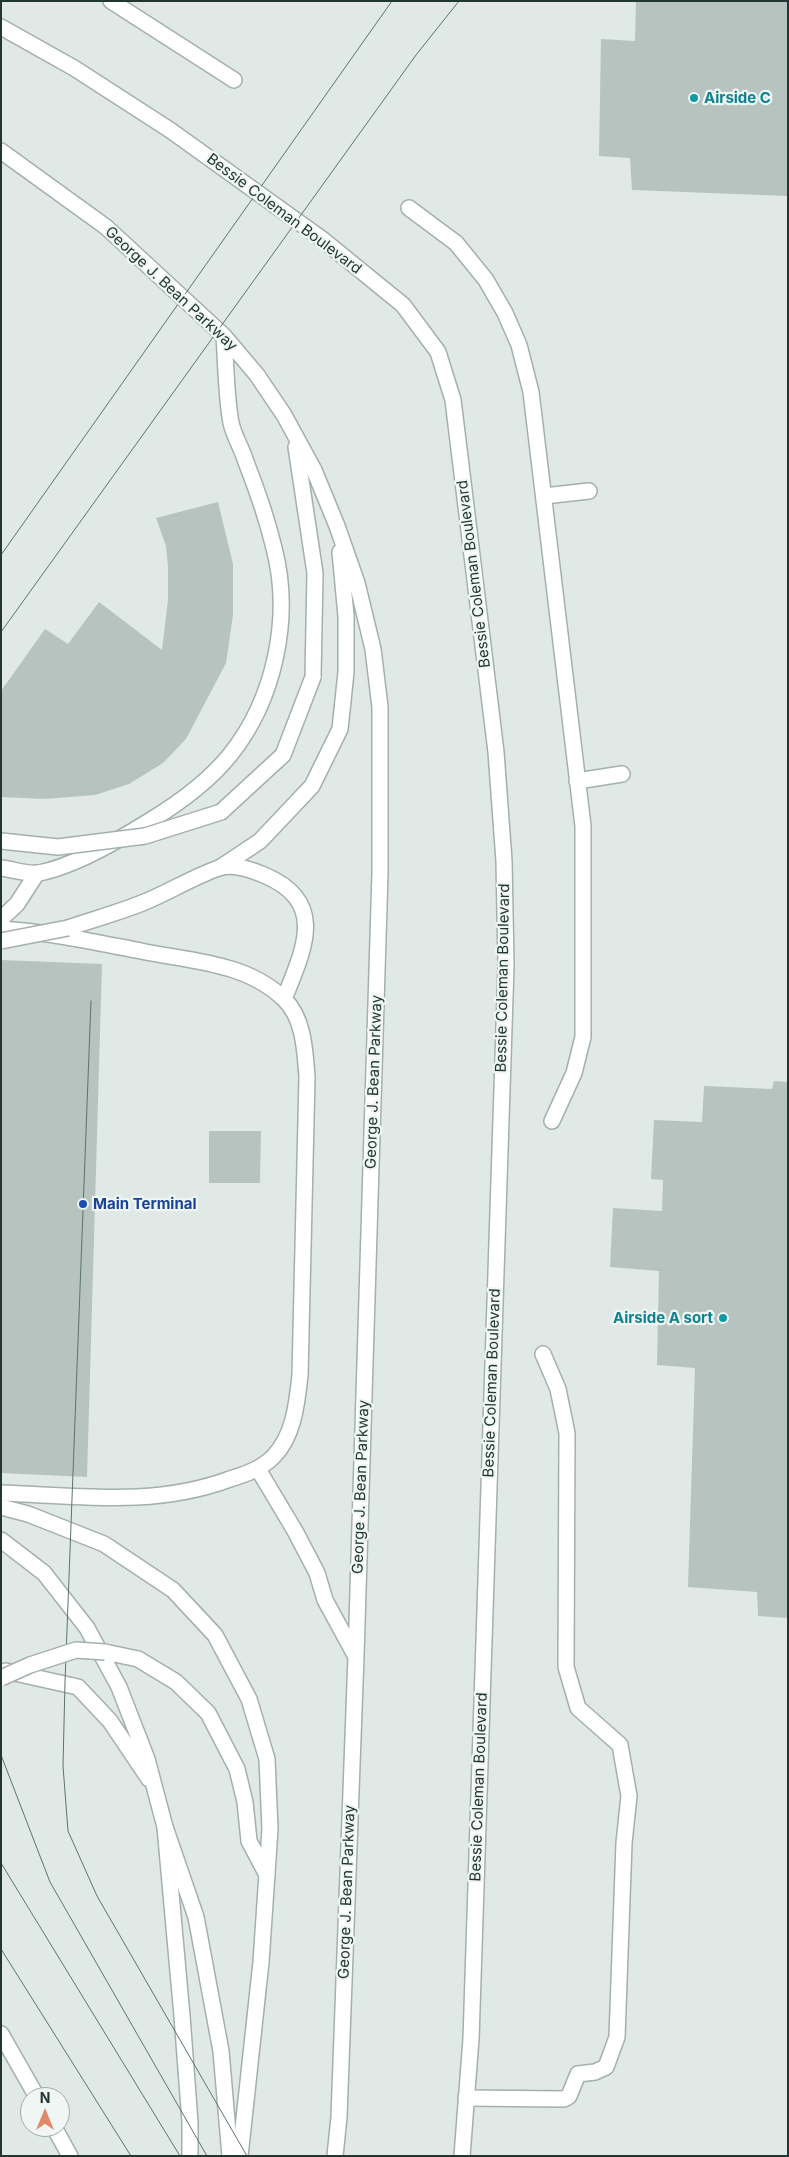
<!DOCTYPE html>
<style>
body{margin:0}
#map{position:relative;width:789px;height:2157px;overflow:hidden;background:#e0e9e5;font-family:Inter,sans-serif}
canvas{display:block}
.frame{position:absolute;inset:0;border:2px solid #233732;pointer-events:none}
.north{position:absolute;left:20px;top:2087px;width:50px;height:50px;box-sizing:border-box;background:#f0f6f3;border:1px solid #9eaaa6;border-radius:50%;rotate:0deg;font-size:14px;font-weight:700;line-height:20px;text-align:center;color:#233732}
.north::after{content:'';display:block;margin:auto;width:18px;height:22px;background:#e08867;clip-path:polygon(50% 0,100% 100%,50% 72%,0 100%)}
</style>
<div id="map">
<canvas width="789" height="2157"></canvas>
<div class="frame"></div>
<div class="north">N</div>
</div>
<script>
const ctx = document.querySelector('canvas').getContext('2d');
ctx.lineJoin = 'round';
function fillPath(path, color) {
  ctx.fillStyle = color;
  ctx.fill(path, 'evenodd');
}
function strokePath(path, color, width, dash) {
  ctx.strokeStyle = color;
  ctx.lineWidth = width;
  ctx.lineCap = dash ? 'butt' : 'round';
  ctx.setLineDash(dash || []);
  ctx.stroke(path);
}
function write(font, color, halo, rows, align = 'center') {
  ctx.font = font + ' Inter,sans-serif';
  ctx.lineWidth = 4.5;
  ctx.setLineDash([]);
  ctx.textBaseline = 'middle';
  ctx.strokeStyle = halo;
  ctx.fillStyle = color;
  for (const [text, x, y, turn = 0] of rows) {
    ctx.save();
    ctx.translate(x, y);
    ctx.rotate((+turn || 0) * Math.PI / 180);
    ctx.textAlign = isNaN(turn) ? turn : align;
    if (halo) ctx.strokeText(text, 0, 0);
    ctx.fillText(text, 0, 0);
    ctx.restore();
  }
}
const building = new Path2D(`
 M 636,1 L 788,1 L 788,196 L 632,190 L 630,158 L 599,156 L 601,39 L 635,41 Z
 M 218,502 L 233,564 L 233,615 L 226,663 L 186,739 L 163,763 L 129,784 L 95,795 L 45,799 L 1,797 L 1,691 L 45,629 L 68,644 L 99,602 L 162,650 L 168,600 L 168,566 L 166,546 L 156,518 Z
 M 1,960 L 102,964 L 87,1477 L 1,1473 Z
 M 774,1081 L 788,1082 L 788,1618 L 758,1616 L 757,1592 L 688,1587 L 695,1368 L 657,1365 L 659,1271 L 610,1267 L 613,1208 L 662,1211 L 663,1180 L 651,1179 L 654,1120 L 702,1122 L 704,1086 L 772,1089 Z
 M 209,1131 L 261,1131 L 260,1183 L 209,1183 Z`);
const service = new Path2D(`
 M 111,1 L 234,80
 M 409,208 L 456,243 L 486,280 L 505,313 L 519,345 L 531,392 L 583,826 L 583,1037 L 574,1073 L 552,1121
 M 544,496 L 589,491
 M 577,781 L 622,774
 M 1,919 L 17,904 L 37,873
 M 68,928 C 94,919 121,912 147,901 C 171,891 195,876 219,868 C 232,863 252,870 264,875 C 328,902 304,949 284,999
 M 1,929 C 48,932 95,942 141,951 C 189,961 246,962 284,999 C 304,1018 305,1051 307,1077 L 300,1375 C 297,1403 294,1436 273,1457 C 261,1469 246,1474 230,1479 C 155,1507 80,1496 1,1493
 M 1,1540 L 44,1573 L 87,1628 L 119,1687 L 147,1759 L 165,1827 L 182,2016 L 190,2122 L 190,2156
 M 105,1652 L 138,1659 L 176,1682 L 208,1713 L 237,1769 L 245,1802 L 249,1841 L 267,1875
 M 6,1671 L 78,1687 L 110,1721 L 149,1779
 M 1,2034 L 37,2097
 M 466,2098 L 564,2099 L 569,2096 L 578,2074 L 595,2072 L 606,2067 L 617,2037 L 624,1843 L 629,1796 L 620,1745 L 578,1708 L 566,1667 L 567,1433 L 558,1389 L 543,1354
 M 54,2127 L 70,2156`);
const minor = new Path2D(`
 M 1,27 L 74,68 L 170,130 L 322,239 L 403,305 L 438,352 L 453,400 L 496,752 L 504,861 L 506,966 L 471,2039 L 462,2156`);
const tertiary = new Path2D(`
 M 1,151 L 106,227 L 224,336 L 257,375 L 284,415 L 314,470 L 337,526 L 357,583 L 373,649 L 380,707 L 380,873 L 356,1656 L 339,2117 L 335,2156
 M 296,447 L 315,573 L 313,677
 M 221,867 L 260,841 L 312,786 L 340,729 L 346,672 L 346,616 L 340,552
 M 1,868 C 12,869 28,875 39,873 C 75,866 119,840 151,820 C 179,803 209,781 230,755 C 275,699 292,617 274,548 C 267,519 257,490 246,462 C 242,449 234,436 231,423 C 226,395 226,365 224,336
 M 258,1469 L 295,1531 L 317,1573 L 325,1600 L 355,1655
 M 1,1507 L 28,1514 L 104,1544 L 173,1590 L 215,1635 L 249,1699 L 267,1759 L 270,1829 L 261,1962 L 240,2156
 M 165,1827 L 196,1917 L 221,2051 L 230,2156`);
const tram = new Path2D(`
 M 1,555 L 392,1
 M 1,632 L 416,55 L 459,1
 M 91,1001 L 65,1682 L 63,1766 L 68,1831 L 97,1896 L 247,2156
 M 1,1755 L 50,1882 L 207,2156
 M 1,1863 L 180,2156
 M 1,1949 L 131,2156`);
const serviceBridge = new Path2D(`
 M 1,941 L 68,928
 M 1,1678 L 30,1665 L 76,1650 L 105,1652`);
const tertiaryBridge = new Path2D(`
 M 1,841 L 58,847 L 145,836 L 221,812 L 283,755 L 313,677`);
const markers = [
 [694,98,5,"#0f9aa8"],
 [83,1204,5,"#1a4fb4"],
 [723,1318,5,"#0f9aa8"]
];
const cultureNames = [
 ["Airside C",704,98],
 ["Airside A sort",713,1318,"right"]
];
const streetNames = [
 ["Bessie Coleman Boulevard",284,214,37],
 ["George J. Bean Parkway",171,289,43],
 ["Bessie Coleman Boulevard",474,574,-97],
 ["Bessie Coleman Boulevard",503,978,-89],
 ["George J. Bean Parkway",374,1082,-88],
 ["Bessie Coleman Boulevard",492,1383,-88],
 ["George J. Bean Parkway",361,1487,-88],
 ["Bessie Coleman Boulevard",479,1787,-88],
 ["George J. Bean Parkway",347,1892,-88]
];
const transitNames = [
 ["Main Terminal",93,1204]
];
fillPath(building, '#b6c3be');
strokePath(service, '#a4b0ac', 18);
strokePath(minor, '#a4b0ac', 18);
strokePath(tertiary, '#a4b0ac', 18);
strokePath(service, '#fff', 15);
strokePath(minor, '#fff', 15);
strokePath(tertiary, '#fff', 15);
strokePath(tram, '#5d736d', 1);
strokePath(serviceBridge, '#a4b0ac', 18, []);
strokePath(tertiaryBridge, '#a4b0ac', 18, []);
strokePath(serviceBridge, '#fff', 15);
strokePath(tertiaryBridge, '#fff', 15);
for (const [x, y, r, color] of markers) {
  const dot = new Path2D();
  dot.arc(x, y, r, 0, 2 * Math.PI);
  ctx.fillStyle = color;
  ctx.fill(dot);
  strokePath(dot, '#f0f6f3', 2);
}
write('bold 15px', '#0d838f', '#f0f6f3', cultureNames, 'left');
write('15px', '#233732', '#f0f6f3', streetNames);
write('bold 15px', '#164399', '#f0f6f3', transitNames, 'left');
</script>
